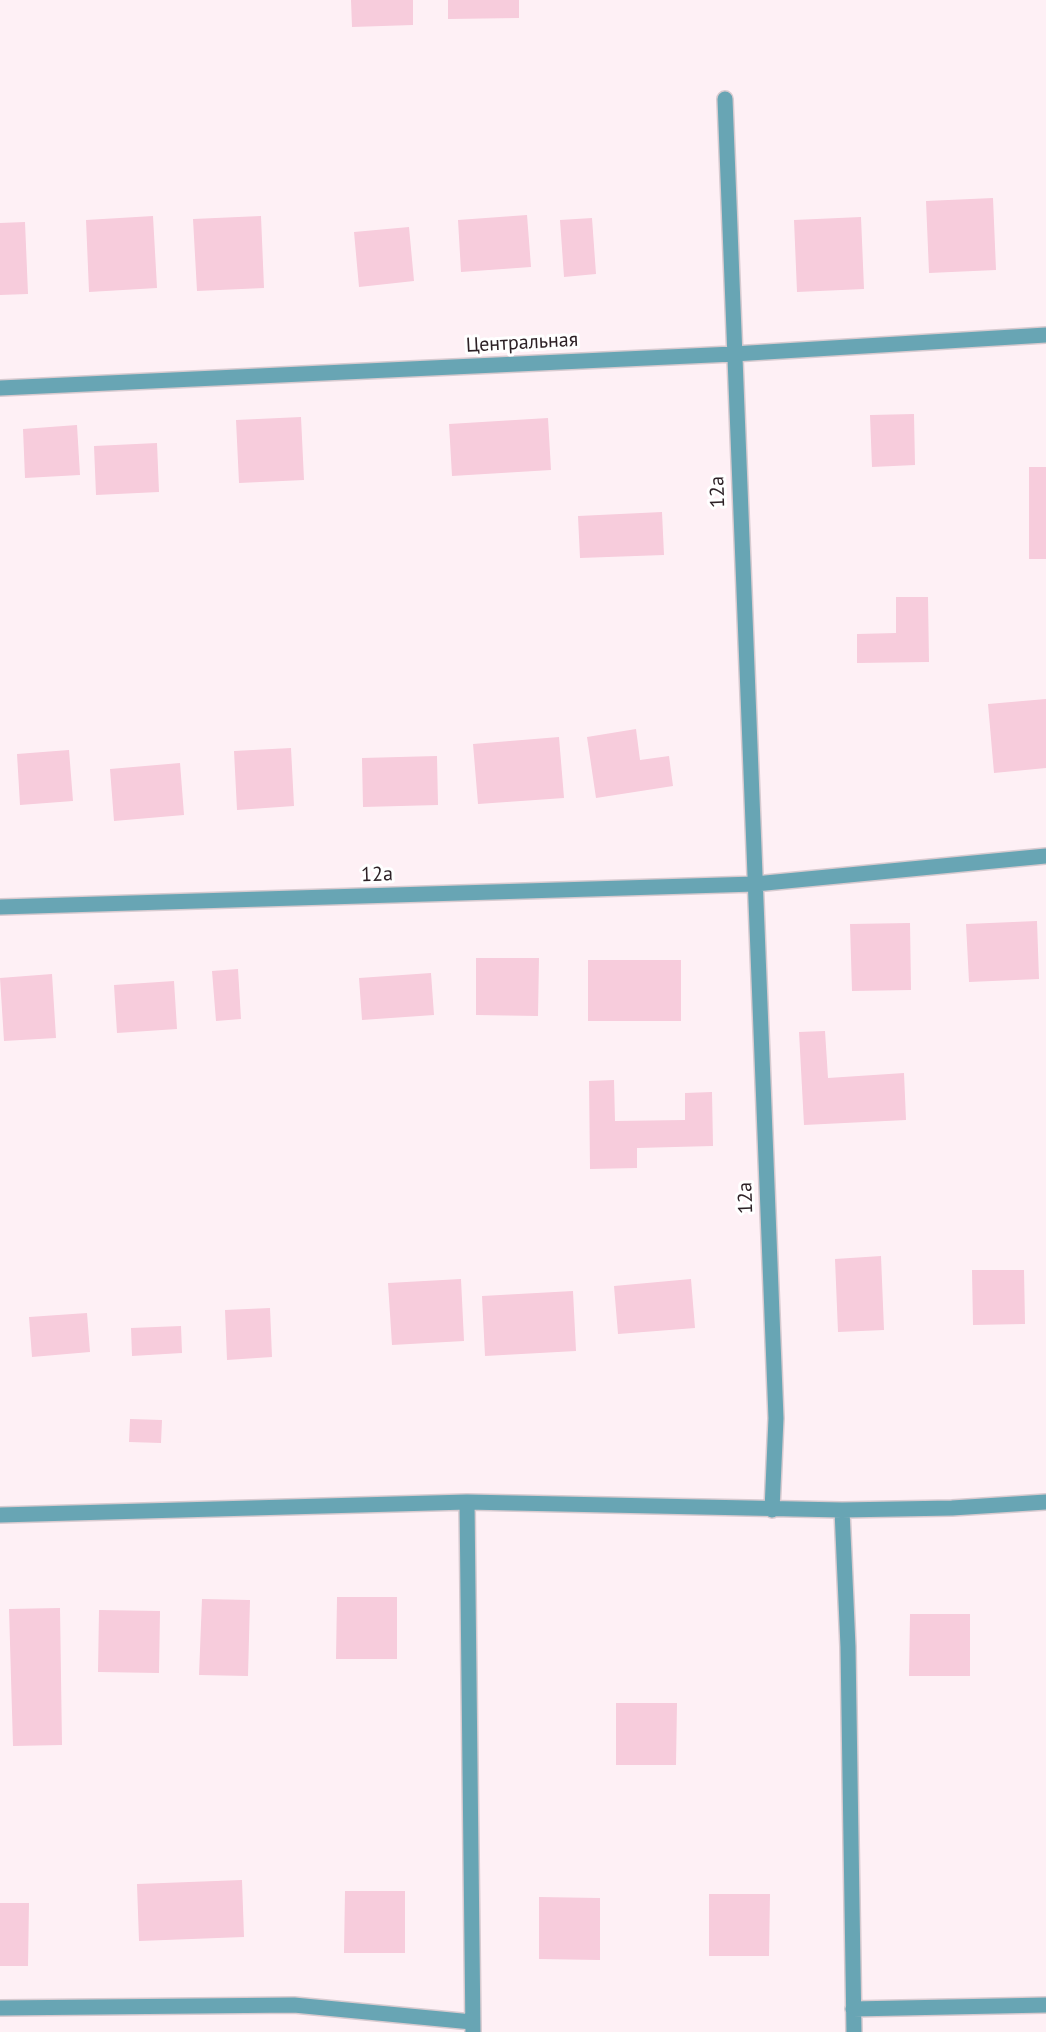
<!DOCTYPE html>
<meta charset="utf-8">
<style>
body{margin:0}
canvas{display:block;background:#fef0f5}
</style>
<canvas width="1046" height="2032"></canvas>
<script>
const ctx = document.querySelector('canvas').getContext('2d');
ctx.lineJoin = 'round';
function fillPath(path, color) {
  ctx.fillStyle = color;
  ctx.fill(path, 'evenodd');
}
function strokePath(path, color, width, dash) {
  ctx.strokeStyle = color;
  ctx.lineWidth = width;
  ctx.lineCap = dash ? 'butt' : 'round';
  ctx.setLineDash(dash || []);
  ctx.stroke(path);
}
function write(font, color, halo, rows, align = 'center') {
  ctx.font = font + ' "PT Sans",sans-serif';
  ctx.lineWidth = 6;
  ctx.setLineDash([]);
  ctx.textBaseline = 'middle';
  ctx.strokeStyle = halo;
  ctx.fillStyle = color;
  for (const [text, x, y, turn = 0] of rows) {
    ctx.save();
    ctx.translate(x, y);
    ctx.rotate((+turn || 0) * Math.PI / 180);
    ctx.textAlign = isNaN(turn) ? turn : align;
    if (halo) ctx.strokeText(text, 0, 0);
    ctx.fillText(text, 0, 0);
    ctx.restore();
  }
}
const building = new Path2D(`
 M 351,0 L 413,0 L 413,25 L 352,27 Z
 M 448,0 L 519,0 L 519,18 L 448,19 Z
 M 993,198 L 996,270 L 929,273 L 926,201 Z
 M 527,215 L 531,267 L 461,272 L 458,220 Z
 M 153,216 L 157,288 L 89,292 L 86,220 Z
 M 261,216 L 264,288 L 197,291 L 193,219 Z
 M 861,217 L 864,289 L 797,292 L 794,220 Z
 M 592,218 L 596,274 L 564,277 L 560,220 Z
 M 25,222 L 28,294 L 0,295 L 0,223 Z
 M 409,227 L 414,281 L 359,287 L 354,232 Z
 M 914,414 L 915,465 L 872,467 L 870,415 Z
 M 301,417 L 304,480 L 239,483 L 236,420 Z
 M 548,418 L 551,470 L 452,476 L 449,424 Z
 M 77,425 L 80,475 L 25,478 L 23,429 Z
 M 157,443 L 159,492 L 96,495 L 94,446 Z
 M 1029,467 L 1046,467 L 1046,559 L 1029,559 Z
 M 662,512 L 664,555 L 580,558 L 578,516 Z
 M 896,597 L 928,597 L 929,662 L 857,663 L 857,634 L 896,633 Z
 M 1046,699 L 1046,768 L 994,773 L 988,704 Z
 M 636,729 L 640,760 L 669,756 L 673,786 L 596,798 L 587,737 Z
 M 559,737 L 564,798 L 478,804 L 473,744 Z
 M 291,748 L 294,806 L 237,810 L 234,751 Z
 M 69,750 L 73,801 L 20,805 L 17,754 Z
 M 437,756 L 438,805 L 363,807 L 362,758 Z
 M 180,763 L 184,815 L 114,821 L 110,769 Z
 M 1037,921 L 1039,979 L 969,982 L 966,924 Z
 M 910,923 L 911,990 L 852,991 L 850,924 Z
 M 476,958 L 539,958 L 538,1016 L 476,1015 Z
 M 588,960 L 681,960 L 681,1021 L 588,1021 Z
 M 238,969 L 241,1019 L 216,1021 L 212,971 Z
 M 431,973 L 434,1015 L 362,1020 L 359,978 Z
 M 52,974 L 56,1038 L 4,1041 L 0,978 Z
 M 174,981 L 177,1029 L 117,1033 L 114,985 Z
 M 825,1031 L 828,1078 L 904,1073 L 906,1120 L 804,1125 L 799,1032 Z
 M 614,1080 L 615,1121 L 685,1120 L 685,1093 L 712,1092 L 713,1146 L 637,1148 L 637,1168 L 590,1169 L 589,1081 Z
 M 881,1256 L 884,1330 L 838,1332 L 835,1259 Z
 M 972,1270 L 1024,1270 L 1025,1324 L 973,1325 Z
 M 461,1279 L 464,1341 L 392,1345 L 388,1283 Z
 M 691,1279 L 695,1328 L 618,1334 L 614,1286 Z
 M 573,1291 L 576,1351 L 485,1356 L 482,1296 Z
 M 270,1308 L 272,1357 L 227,1360 L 225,1310 Z
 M 87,1313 L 90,1352 L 32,1357 L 29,1317 Z
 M 181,1326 L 182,1353 L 132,1356 L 131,1328 Z
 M 130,1419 L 162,1420 L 161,1443 L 129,1442 Z
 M 337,1597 L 397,1597 L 397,1659 L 336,1659 Z
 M 202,1599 L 250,1600 L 248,1676 L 199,1675 Z
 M 60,1608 L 62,1745 L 13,1746 L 9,1609 Z
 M 99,1610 L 160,1611 L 159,1673 L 98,1672 Z
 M 910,1614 L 970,1614 L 970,1676 L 909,1676 Z
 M 616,1703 L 677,1703 L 676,1765 L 616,1765 Z
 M 242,1880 L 244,1937 L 139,1941 L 137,1884 Z
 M 345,1891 L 405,1891 L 405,1953 L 344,1953 Z
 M 709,1894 L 770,1894 L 769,1956 L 709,1956 Z
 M 539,1897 L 600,1898 L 600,1960 L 539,1959 Z
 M 0,1903 L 29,1903 L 28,1966 L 0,1966 Z`);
const minor = new Path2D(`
 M 725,99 L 776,1418 L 772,1510
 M 0,388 L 733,354 L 1046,335
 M 0,907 L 755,884 L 1046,856
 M 467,1502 L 473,2032
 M 842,1510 L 848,1647 L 854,2032
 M 0,1515 L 467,1502 L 842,1510 L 952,1508 L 1046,1502
 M 0,2008 L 294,2005 L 472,2022
 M 853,2009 L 1046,2005`);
const streetNames = [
 ["Центральная",522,343,-3],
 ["12а",718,492,-92],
 ["12а",377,875,-2],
 ["12а",746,1198,-92]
];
fillPath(building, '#f7ccdc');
strokePath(minor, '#d8cbd0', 18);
strokePath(minor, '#68a5b4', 15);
write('20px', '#2d2126', '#fff', streetNames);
</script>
